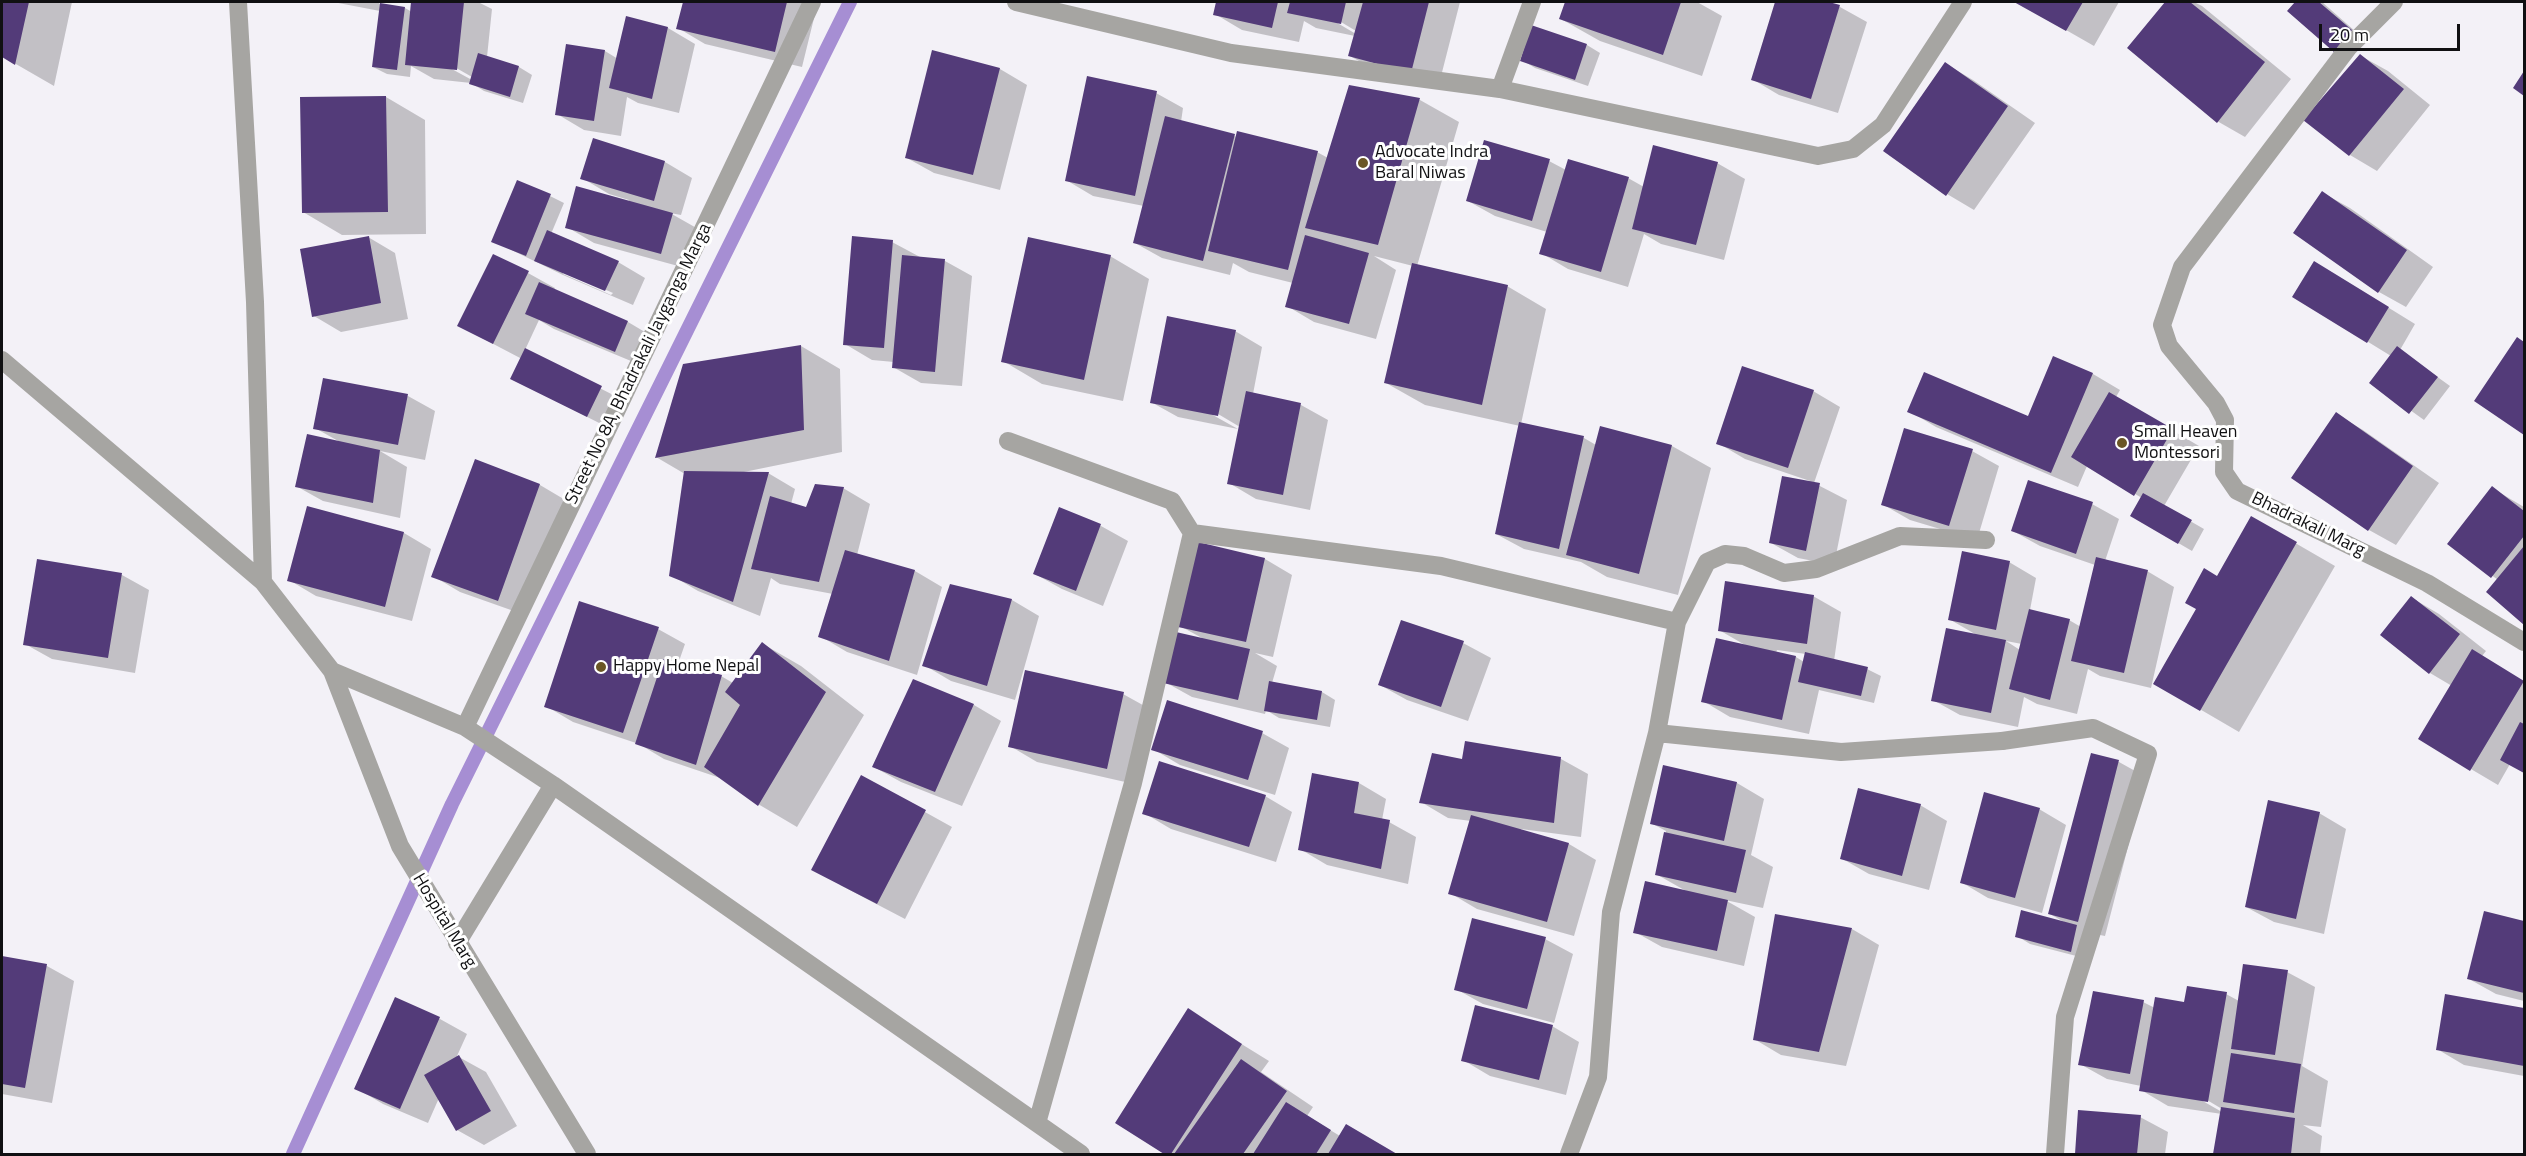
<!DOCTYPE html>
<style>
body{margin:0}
#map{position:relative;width:2526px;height:1156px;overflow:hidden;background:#f3f1f7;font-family:"Titillium Web",sans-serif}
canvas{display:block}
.frame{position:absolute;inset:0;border:3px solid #101012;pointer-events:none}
.scale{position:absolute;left:2319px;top:24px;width:141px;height:27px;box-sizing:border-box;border:3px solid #101012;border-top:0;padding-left:8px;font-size:18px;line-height:21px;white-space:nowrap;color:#101012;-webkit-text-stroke:4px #fff;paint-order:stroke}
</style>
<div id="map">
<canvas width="2526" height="1156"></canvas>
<div class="frame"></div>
<div class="scale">20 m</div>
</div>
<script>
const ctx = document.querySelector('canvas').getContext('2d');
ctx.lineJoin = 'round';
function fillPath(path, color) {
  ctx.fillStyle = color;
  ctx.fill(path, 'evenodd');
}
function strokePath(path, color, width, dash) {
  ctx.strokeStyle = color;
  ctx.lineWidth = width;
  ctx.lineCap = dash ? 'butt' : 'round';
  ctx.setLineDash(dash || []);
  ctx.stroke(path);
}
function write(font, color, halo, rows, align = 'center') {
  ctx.font = font + ' "Titillium Web",sans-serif';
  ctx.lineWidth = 6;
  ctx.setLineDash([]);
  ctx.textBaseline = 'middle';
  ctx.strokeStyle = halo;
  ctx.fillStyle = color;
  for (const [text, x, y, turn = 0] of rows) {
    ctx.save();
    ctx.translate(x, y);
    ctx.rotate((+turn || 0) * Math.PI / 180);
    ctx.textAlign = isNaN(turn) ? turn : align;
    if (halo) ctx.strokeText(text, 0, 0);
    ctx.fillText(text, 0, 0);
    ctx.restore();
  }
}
const shadow = new Path2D(`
 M 2,2 L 72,2 L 54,86 L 2,56 Z
 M 333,2 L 380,2 L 379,4 L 405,8 L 412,12 L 413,2 L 478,2 L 492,9 L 487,57 L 519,67 L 532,75 L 523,103 L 484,91 L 471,83 L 434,79 L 411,66 L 410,77 L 387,74 L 373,67 L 380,11 ZM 451,65 L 472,77 L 472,80 L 450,68 Z
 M 684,2 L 818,2 L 802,67 L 705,44 L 678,28 Z
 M 1217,2 L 1460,2 L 1438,88 L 1377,71 L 1350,56 L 1355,36 L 1316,28 L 1304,21 L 1299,42 L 1242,30 L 1215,14 ZM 1336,19 L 1356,31 L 1356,34 L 1334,21 Z
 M 1567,2 L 1697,2 L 1722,16 L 1702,76 L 1600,41 L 1561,19 Z
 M 1777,2 L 1824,2 L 1840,7 L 1867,22 L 1838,113 L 1779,95 L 1752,79 Z
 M 2017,2 L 2119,2 L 2094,46 Z
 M 2167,2 L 2194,2 L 2202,6 L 2291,79 L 2245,137 L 2217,121 L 2129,48 Z
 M 2297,2 L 2322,2 L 2364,39 L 2348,58 L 2289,10 Z
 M 627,18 L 668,28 L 695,44 L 679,113 L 638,103 L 627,97 L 621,136 L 584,130 L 557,114 L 567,46 L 605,51 L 618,59 Z
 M 1587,45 L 1600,53 L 1588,86 L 1535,68 L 1522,60 Z
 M 933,52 L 1000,69 L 1027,85 L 1000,190 L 934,173 L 907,158 Z
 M 2361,56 L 2388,71 L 2430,105 L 2377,171 L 2350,155 Z
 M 1946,64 L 1973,80 L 2035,123 L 1974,210 L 1947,194 L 1886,151 Z
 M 1350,87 L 1420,100 L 1459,122 L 1417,266 L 1507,286 L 1546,309 L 1521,424 L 1584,438 L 1596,445 L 1672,446 L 1711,468 L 1678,595 L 1607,577 L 1581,562 L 1524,549 L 1496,534 L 1520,426 L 1425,405 L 1386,383 L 1413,266 L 1374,256 L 1396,270 L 1376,339 L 1314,322 L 1287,306 L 1293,283 L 1249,272 L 1233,263 L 1230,275 L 1162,258 L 1135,243 L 1144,206 L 1093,196 L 1066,180 L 1156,93 L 1183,108 L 1181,122 L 1237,137 L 1317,152 L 1328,158 Z
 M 386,97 L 425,120 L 426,234 L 342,235 L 303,212 Z
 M 594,140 L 665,162 L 692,178 L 681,215 L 670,213 L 700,230 L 689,269 L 594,243 L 567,227 L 628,202 L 629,200 L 609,194 L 582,178 Z
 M 1549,161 L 1566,170 L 1628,178 L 1644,187 L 1717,163 L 1745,179 L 1724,260 L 1661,244 L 1644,234 L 1628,287 L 1568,269 L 1541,253 L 1547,232 L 1495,216 L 1468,201 Z
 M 2323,193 L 2350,208 L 2433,267 L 2406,307 L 2379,292 Z
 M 550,196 L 564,203 L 551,234 L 618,262 L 645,278 L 633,305 L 563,275 L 493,241 ZM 563,271 L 613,293 L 611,295 L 563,274 Z
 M 368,237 L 395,253 L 408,319 L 341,332 L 314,316 Z
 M 892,242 L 920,257 L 945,261 L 972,276 L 962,386 L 921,383 L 893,367 L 894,362 L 872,360 L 845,344 Z
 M 1110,256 L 1149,279 L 1123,401 L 1042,384 L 1003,361 Z
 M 528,273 L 555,288 L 554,290 L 628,322 L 655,338 L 643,366 L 554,329 L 539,320 L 525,350 L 629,403 L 615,431 L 512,379 L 522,359 L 459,326 Z
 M 2342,279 L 2415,324 L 2400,350 L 2450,386 L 2424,420 L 2371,382 L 2391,356 L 2295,297 Z
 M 1235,331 L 1262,347 L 1253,394 L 1301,405 L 1328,420 L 1310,510 L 1256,499 L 1229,483 L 1240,427 L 1213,411 L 1211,414 L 1238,429 L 1178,417 L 1151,402 Z
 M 2518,339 L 2524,343 L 2524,433 L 2476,401 Z
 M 801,346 L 840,369 L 842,452 L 739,473 L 768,473 L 795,489 L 791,504 L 807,509 L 843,488 L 870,504 L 857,555 L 915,571 L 942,587 L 917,675 L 847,652 L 820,636 L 833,594 L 780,584 L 771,578 L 760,616 L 698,591 L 671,575 L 685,474 L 656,457 L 684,365 Z
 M 2054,358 L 2093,374 L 2120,390 L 2116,397 L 2199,446 L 2164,506 L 2204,529 L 2192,551 L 2132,516 L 2142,498 L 2087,466 L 2078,487 L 1936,427 L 1909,411 L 2029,418 Z
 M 1813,391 L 1840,407 L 1814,483 L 1847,500 L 1834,565 L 1798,558 L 1771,543 L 1810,481 L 1745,459 L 1718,443 Z
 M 408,396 L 435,411 L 425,460 L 380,451 L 407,467 L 400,518 L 323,501 L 296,486 L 340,442 L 315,428 Z
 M 2336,414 L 2363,430 L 2439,483 L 2396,545 L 2369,530 Z
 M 1972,451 L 1999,466 L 1977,540 L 1910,520 L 1882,504 Z
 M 476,461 L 540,485 L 567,501 L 525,615 L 460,592 L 433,576 Z
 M 2492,488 L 2524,507 L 2524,623 L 2488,592 L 2498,580 L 2449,543 Z
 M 2092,504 L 2119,519 L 2105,561 L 2147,571 L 2174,587 L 2151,688 L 2100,676 L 2088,669 L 2077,714 L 2037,704 L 2024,697 L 2018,727 L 1960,715 L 1933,700 L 1975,634 L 1949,619 L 2009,562 L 2036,578 L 2030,610 L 2069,620 L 2081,627 L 2095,565 L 2040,546 L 2013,531 ZM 2006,641 L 2022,644 L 2020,650 Z
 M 308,508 L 404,533 L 431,549 L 412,621 L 316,596 L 289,580 Z
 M 1060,509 L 1101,526 L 1128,541 L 1103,606 L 1062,589 L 1035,574 Z
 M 2252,518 L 2335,566 L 2239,732 L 2155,683 Z
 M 1199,544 L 1265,559 L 1292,575 L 1273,657 L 1255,653 L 1277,666 L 1272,683 L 1322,692 L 1335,700 L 1330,727 L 1279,718 L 1266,710 L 1265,714 L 1192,697 L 1165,682 L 1202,638 L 1180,626 Z
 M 38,561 L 122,575 L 149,590 L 135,673 L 52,659 L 25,644 Z
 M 951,585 L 1012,600 L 1039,616 L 1015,700 L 951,681 L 924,665 Z
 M 1813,596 L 1841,612 L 1834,661 L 1867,669 L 1881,676 L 1874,703 L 1819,690 L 1809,734 L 1730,717 L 1703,701 L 1745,645 L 1719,630 ZM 1777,650 L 1806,654 L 1804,662 L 1796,657 L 1776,653 Z
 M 2412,598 L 2439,614 L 2486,651 L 2482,656 L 2524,682 L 2524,773 L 2510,764 L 2498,785 L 2420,739 L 2452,686 L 2430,673 Z
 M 1402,621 L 1463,643 L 1491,658 L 1468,721 L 1407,700 L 1380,685 Z
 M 658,629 L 685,644 L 678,664 L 721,676 L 733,683 L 763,644 L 801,666 L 864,715 L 797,827 L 758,804 L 723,779 L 664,759 L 639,744 L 573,722 L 546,706 Z
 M 1123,694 L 1150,709 L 1134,784 L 1037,762 L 1010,746 Z
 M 974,705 L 1001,721 L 962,806 L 901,782 L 874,767 Z
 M 1262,733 L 1289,748 L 1275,795 L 1180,765 L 1153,749 Z
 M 2092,755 L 2119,762 L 2146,777 L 2105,936 L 2090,933 L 2084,958 L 2030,944 L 2017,936 L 2064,922 L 2050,914 Z
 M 1561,759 L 1588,774 L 1581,837 L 1521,829 L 1521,831 L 1569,844 L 1596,860 L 1574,936 L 1477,909 L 1450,893 L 1471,821 L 1448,818 L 1421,802 L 1463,761 Z
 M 1664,767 L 1737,783 L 1764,799 L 1751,855 L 1773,867 L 1763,908 L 1725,900 L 1755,917 L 1744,966 L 1662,947 L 1635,932 L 1686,891 L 1656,874 L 1666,831 L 1651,823 Z
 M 1313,775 L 1359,783 L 1386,799 L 1382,820 L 1389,822 L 1416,837 L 1408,884 L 1327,865 L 1300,849 Z
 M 862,777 L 952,827 L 905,919 L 840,885 Z
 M 1265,796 L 1292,812 L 1276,862 L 1171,829 L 1144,813 Z
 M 1920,805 L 1947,821 L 1929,890 L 1869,874 L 1841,858 Z
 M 2039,809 L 2066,825 L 2042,913 L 1988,898 L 1961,882 Z
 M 2319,813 L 2346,829 L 2324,934 L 2274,922 L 2246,907 Z
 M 2485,913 L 2524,922 L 2524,1001 L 2496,994 L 2469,979 Z
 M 1852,929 L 1879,945 L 1846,1066 L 1781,1055 L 1754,1039 Z
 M 1545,939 L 1573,954 L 1554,1023 L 1483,1004 L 1456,989 Z
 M 2,958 L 47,966 L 74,981 L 52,1103 L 2,1094 Z
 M 2287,972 L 2315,987 L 2302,1066 L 2328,1081 L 2321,1127 L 2303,1125 L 2322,1136 L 2320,1154 L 2214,1154 L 2222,1114 L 2168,1106 L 2141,1090 L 2141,1086 L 2107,1079 L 2080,1064 L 2143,1002 L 2155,1008 L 2185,1004 L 2226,994 L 2239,1001 ZM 2202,1097 L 2222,1109 L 2222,1112 L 2201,1100 Z
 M 2446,996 L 2524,1009 L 2524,1076 L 2464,1065 L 2437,1049 Z
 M 395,999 L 440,1019 L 467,1034 L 457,1056 L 486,1072 L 517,1126 L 484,1145 L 457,1130 L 439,1098 L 428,1123 L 383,1104 L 356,1088 Z
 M 1188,1011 L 1269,1061 L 1261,1072 L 1313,1107 L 1307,1116 L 1340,1136 L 1346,1127 L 1394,1154 L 1167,1154 L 1117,1122 Z
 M 1552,1026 L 1579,1042 L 1566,1095 L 1490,1076 L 1463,1060 Z
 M 2080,1111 L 2140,1117 L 2168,1132 L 2165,1154 L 2076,1154 Z`);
const stream = new Path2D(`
 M 293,1154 L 452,804 L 850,2`);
const building = new Path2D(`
 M 2,2 L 29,2 L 15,65 L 2,57 Z
 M 411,2 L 464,2 L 457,70 L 405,65 Z
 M 683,2 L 787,2 L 775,52 L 676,29 Z
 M 1216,2 L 1278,2 L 1272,28 L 1213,15 Z
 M 1290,2 L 1346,2 L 1341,24 L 1287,13 Z
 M 1363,2 L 1429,2 L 1411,73 L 1348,56 Z
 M 1565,2 L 1681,2 L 1663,55 L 1559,19 Z
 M 1775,2 L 1829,2 L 1840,5 L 1811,99 L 1751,80 Z
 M 2014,2 L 2083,2 L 2066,31 Z
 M 2165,2 L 2190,2 L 2265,62 L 2217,123 L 2127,48 Z
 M 2295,2 L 2319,2 L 2352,30 L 2334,52 L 2287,11 Z
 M 380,3 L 405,7 L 397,70 L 372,67 Z
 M 626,16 L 668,27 L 652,99 L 609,88 Z
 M 1531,25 L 1587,44 L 1575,80 L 1520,61 Z
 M 566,44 L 605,50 L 594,121 L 555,115 Z
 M 932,50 L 1000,68 L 973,175 L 905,158 Z
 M 478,53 L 519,66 L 510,97 L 469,84 Z
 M 2360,54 L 2404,89 L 2349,156 L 2303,120 Z
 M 1945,62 L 2008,106 L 1946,196 L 1883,151 Z
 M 2524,71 L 2524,96 L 2513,88 Z
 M 1087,76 L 1157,91 L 1135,196 L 1065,181 Z
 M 1349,85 L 1420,98 L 1378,245 L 1305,228 Z
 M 386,96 L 388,212 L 302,213 L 300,97 Z
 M 1165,116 L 1235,134 L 1203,261 L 1133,243 Z
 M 1237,131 L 1318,151 L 1288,270 L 1208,251 Z
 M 593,138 L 665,161 L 654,201 L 580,179 Z
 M 1484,140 L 1550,159 L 1532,221 L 1466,201 Z
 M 1653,145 L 1718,162 L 1696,245 L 1632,229 Z
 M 1568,159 L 1629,177 L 1601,272 L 1539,254 Z
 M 517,180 L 551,194 L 526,256 L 491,242 Z
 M 576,186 L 673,213 L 661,254 L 565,228 Z
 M 2322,191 L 2407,250 L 2378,293 L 2293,233 Z
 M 547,230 L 619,261 L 605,291 L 534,261 Z
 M 1305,235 L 1369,253 L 1349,324 L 1285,307 Z
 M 369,236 L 381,303 L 312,317 L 300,249 Z
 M 852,236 L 893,240 L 884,348 L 843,345 Z
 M 1028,237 L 1111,255 L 1084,380 L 1001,362 Z
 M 493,254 L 529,271 L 493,344 L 457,326 Z
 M 902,255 L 945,259 L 935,372 L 892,368 Z
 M 2314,261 L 2389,307 L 2367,343 L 2292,297 Z
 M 1412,263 L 1508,285 L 1482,405 L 1384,383 Z
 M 539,282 L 628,321 L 615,352 L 525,314 Z
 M 1167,316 L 1236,330 L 1218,416 L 1150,403 Z
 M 2517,337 L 2524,342 L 2524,435 L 2474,401 Z
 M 801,345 L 804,430 L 655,458 L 683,364 Z
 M 2397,346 L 2438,377 L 2409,414 L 2369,383 Z
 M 525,348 L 602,386 L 587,417 L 510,379 Z
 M 2053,356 L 2093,373 L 2051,473 L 1907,412 L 1924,372 L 2028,416 Z
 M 1742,366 L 1814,390 L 1788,468 L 1716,444 Z
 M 323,378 L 408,394 L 398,445 L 313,429 Z
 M 1246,391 L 1301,403 L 1283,495 L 1227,484 Z
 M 2109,392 L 2173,429 L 2134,496 L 2071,457 Z
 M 2336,412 L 2413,466 L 2368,531 L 2291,478 Z
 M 1519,422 L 1584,436 L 1559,549 L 1495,534 Z
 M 1600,426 L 1672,445 L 1639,574 L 1566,555 Z
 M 1904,428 L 1973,449 L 1949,526 L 1881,505 Z
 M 307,434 L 380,450 L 373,503 L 295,487 Z
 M 475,459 L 540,484 L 498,601 L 431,577 Z
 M 684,471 L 769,472 L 733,602 L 669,576 Z
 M 1782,476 L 1820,483 L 1806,551 L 1769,543 Z
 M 2028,480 L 2093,502 L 2076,554 L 2011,531 Z
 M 815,484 L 844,487 L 819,582 L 751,569 L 770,496 L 806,507 Z
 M 2492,486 L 2524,511 L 2524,536 L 2491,578 L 2447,544 Z
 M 2143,493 L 2192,520 L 2178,544 L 2130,516 Z
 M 307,506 L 404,532 L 385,607 L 287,581 Z
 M 1059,507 L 1101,524 L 1076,591 L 1033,574 Z
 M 2251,516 L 2297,542 L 2200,711 L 2153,684 L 2196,609 L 2185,603 L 2204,568 L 2217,576 Z
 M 1198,542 L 1265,558 L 1246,642 L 1178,627 Z
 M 2524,546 L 2524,625 L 2486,592 Z
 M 845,550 L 915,570 L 889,661 L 818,637 Z
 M 1962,551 L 2010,561 L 1996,630 L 1948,620 Z
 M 2096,557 L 2148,570 L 2124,673 L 2071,661 Z
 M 37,559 L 122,573 L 108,658 L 23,645 Z
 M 1725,581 L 1814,595 L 1807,644 L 1718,631 Z
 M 950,584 L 1012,599 L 987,686 L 922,666 Z
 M 2411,596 L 2460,634 L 2429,674 L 2380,635 Z
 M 579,601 L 659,627 L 623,733 L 544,707 Z
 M 2029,609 L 2070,619 L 2050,700 L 2009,689 Z
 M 1401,620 L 1464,641 L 1441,707 L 1378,685 Z
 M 1946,628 L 2006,640 L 1991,713 L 1931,701 Z
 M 1176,632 L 1250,649 L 1238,700 L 1163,683 Z
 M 1716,638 L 1796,656 L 1782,720 L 1701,702 Z
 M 762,642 L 826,692 L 758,806 L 704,767 L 740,705 L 725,692 Z
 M 2472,649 L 2524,681 L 2470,771 L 2418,739 Z
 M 1805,652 L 1868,667 L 1861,696 L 1798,682 Z
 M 663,659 L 722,675 L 696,765 L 635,744 Z
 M 1025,670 L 1124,692 L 1107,769 L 1008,747 Z
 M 913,679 L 974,704 L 935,792 L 872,767 Z
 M 1269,681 L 1322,691 L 1317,720 L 1264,711 Z
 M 1167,700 L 1263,731 L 1248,780 L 1151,750 Z
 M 2520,722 L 2524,724 L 2524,773 L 2500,760 Z
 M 1465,741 L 1561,757 L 1554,823 L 1419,803 L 1432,753 L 1462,759 Z
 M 2091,753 L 2119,760 L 2078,922 L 2048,914 Z
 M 1159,761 L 1266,795 L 1249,847 L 1142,814 Z
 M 1663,765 L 1737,782 L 1724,841 L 1650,824 Z
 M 1312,773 L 1359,782 L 1354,813 L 1390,820 L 1381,869 L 1298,850 Z
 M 861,775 L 926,810 L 877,904 L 811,870 Z
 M 1858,788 L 1921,804 L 1902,876 L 1840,859 Z
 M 1984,792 L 2040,808 L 2015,898 L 1960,883 Z
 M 2268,800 L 2320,812 L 2296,919 L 2245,907 Z
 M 1471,815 L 1569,843 L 1547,922 L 1448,894 Z
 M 1664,832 L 1746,850 L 1736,893 L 1655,875 Z
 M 1645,881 L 1728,900 L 1717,951 L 1633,933 Z
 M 2021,910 L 2077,925 L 2071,952 L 2015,937 Z
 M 2484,911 L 2524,921 L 2524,993 L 2467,979 Z
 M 1775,914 L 1852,928 L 1819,1052 L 1753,1040 Z
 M 1472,918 L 1546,937 L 1527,1009 L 1454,990 Z
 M 2,956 L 47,964 L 25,1088 L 2,1084 Z
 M 2243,964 L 2288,970 L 2275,1055 L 2231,1049 Z
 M 2187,986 L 2227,992 L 2208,1102 L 2139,1091 L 2155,997 L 2184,1002 Z
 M 2093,991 L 2144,1000 L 2130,1074 L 2078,1065 Z
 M 2445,994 L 2524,1008 L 2524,1066 L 2436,1050 Z
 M 395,997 L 440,1017 L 400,1109 L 354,1089 Z
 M 1475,1005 L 1553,1025 L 1539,1080 L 1461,1061 Z
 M 1188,1008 L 1242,1044 L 1171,1154 L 1164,1154 L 1115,1123 Z
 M 2231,1053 L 2301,1064 L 2294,1113 L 2223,1102 Z
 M 459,1055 L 491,1111 L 456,1131 L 424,1075 Z
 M 1241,1059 L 1287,1091 L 1243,1154 L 1174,1154 Z
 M 1286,1102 L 1331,1130 L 1316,1154 L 1253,1154 Z
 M 2221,1107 L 2295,1118 L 2291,1154 L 2213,1154 Z
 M 2078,1110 L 2141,1115 L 2137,1154 L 2075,1154 Z
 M 1346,1124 L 1397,1154 L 1328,1154 Z`);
const service = new Path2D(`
 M 2002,741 L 2093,728 L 2148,754 L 2065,1017 L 2055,1154`);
const minor = new Path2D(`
 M 238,2 L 255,302 L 263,582
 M 1016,2 L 1231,53 L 1500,89 L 1818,156 L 1853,149 L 1883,125 L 1963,2
 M 2394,2 L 2348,48 L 2182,267 L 2162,325 L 2169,346 L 2216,403 L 2225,420 L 2224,472 L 2237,491 L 2427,583 L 2524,642
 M 1500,89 L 1532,2
 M 2,360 L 263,582 L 332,671 L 465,727 L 553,785 L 1081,1154
 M 1008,441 L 1172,501 L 1192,533 L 1133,783 L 1037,1123
 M 1192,533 L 1441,566 L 1677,622
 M 332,671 L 400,846 L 587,1154
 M 465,727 L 812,2
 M 1657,733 L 1841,752 L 2002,741
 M 457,943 L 553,785
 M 1569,1154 L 1598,1077 L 1611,912 L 1657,733 L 1677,622 L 1707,562 L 1725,554 L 1744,556 L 1784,573 L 1816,569 L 1900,536 L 1986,540`);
const markers = [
 [1363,163,6,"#6a5625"],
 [2122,443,6,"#6a5625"],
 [601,667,6,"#6a5625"]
];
const poiNames = [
 ["Advocate Indra",1375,153],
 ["Baral Niwas",1375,174],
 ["Small Heaven",2134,433],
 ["Montessori",2134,454],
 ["Happy Home Nepal",613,667]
];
const streetNames = [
 ["Street No 8A, Bhadrakali Jayganga Marga",639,364,-64],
 ["Bhadrakali Marg",2308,525,26],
 ["Hospital Marg",444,921,59]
];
fillPath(shadow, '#0003');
strokePath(stream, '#a68ed3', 14);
fillPath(building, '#533b79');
strokePath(service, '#a6a5a2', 18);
strokePath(minor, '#a6a5a2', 18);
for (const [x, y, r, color] of markers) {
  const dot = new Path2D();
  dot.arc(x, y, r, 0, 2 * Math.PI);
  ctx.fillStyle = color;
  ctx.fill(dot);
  strokePath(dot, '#fff', 2);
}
write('18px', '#101012', '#fff', poiNames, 'left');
write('18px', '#101012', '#fff', streetNames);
</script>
